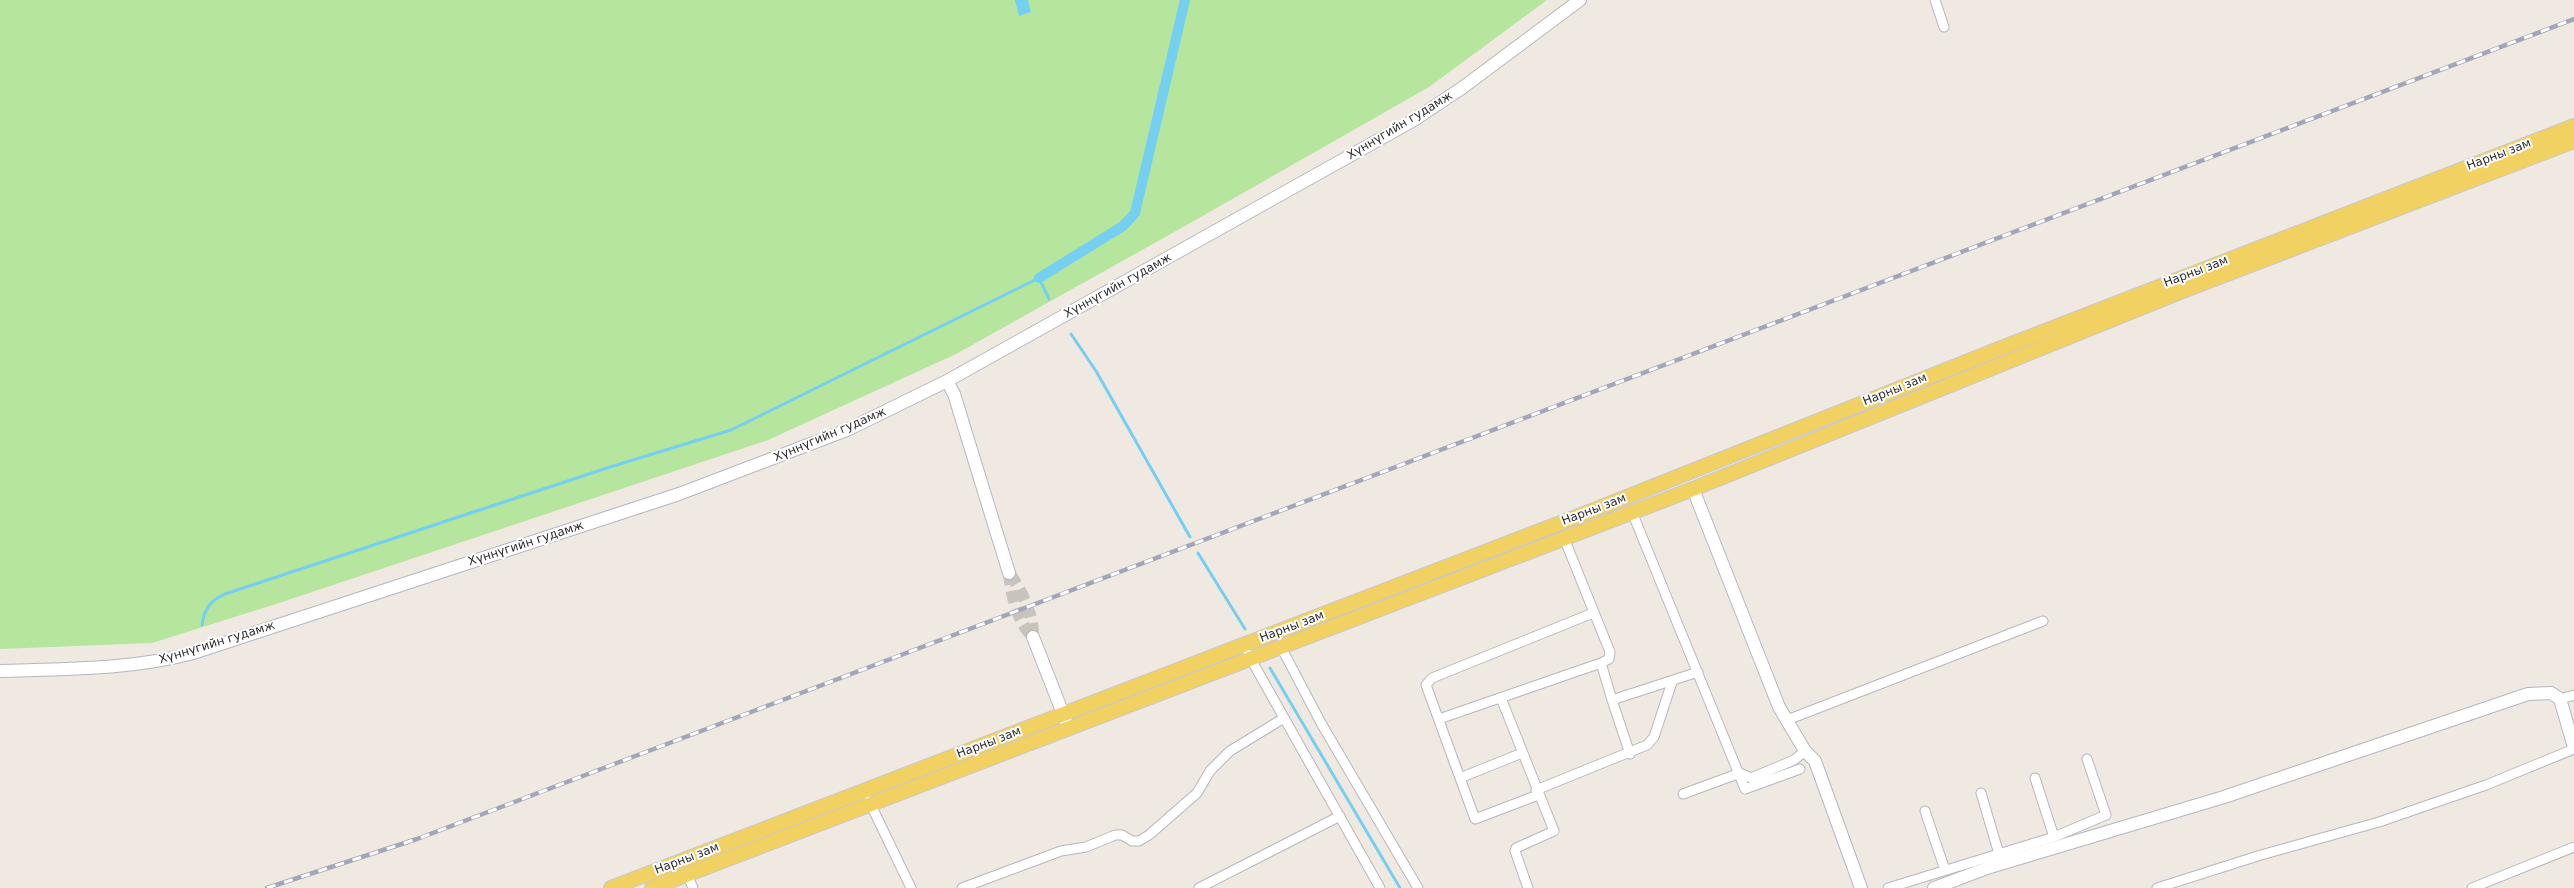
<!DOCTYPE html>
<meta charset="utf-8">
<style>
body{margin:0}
canvas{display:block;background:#efe9e1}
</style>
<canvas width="2574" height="888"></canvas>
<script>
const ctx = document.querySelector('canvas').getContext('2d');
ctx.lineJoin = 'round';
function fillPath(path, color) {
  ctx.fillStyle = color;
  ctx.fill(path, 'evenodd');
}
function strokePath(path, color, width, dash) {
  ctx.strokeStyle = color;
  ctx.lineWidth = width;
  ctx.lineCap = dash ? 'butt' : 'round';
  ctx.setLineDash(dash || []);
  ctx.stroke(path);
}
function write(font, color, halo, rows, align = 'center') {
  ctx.font = font + ' "DejaVu Sans",sans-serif';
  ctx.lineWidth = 4;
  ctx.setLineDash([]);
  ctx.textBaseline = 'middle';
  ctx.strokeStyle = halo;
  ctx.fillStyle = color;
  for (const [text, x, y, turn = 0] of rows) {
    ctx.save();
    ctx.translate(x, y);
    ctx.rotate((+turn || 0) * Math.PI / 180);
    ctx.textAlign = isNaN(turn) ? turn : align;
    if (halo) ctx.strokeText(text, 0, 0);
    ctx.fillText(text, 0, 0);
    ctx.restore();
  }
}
const green = new Path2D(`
 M 0,0 L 1547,0 L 1429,87 L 1185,226 L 956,354 L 768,440 L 276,604 L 152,643 L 0,649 Z`);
const water = new Path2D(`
 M 1015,0 L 1028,0 L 1031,12 L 1019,16 Z`);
const stream = new Path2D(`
 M 1071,334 L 1096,371 L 1190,537
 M 1198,553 L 1245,629
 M 202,625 C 204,609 211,600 225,594 L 610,467 L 731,430 L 1039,278 L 1049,299
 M 1270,668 L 1400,888`);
const canal = new Path2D(`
 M 1039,278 L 1123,226 L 1135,213 L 1185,0`);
const secondaryTunnel = new Path2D(`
 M 1009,573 C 1011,594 1017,622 1033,637
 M 1010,574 C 1022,591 1034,616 1033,637`);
const street = new Path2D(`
 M 1935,0 L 1944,27
 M 1632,512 L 1745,789 L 1800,769
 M 1564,538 L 1610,652 L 1609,659 L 1601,663 L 1612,700 L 1698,672
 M 1281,647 L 1321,723 L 1418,888
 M 1248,654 L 1380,888
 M 1501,698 L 1554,831 L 1516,848 L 1515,851 L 1528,888
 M 2560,699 L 2574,695
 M 1612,700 L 1630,754
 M 1439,719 L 1601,663
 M 1787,720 L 2043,621
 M 1460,778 L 1522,753
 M 2035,778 L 2054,837
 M 1536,790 L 1647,745 L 1654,737 L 1672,682
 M 1981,793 L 1999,854
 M 1683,794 L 1740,773 L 1751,778 L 1794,760 L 1805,751
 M 1538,795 L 1475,819 L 1426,685 L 1432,678 L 1593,613
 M 869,801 L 911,888
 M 1925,811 L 1945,870
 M 687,874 L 693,888
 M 962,888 L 1061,851 L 1086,847 L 1115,835 L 1122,835 L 1132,841 L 1139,841 L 1149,835 L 1197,793 L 1210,771 L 1230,751 L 1284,718
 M 1199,888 L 1340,816
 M 1888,888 L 2054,837 L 2106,815 L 2087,759
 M 2157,888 L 2261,855 L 2379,822 L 2486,785 L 2574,749
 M 2472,888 L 2574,847`);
const secondary = new Path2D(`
 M 947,381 L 954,394 L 1009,573
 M 1693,489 L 1779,707 L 1805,751 L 1815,761 L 1861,888
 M 1033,637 L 1069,729
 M 0,671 C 65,669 130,670 193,653 L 679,494 L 847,430 L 947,381 L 1414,120 L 1462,88 L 1580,0
 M 1934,888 L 1990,867 L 2224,797 L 2528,694 L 2551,693 L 2560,699 L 2574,747`);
const primary = new Path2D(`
 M 611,888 L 1589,512 L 2004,347 L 2574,126
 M 652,888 L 1693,489 L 2180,292 L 2574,141`);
const rail = new Path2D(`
 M 267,888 L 417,839 L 2574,19`);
const streetNames = [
 ["Хүннүгийн гудамж",1400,126,-31],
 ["Нарны зам",2499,155,-21],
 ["Нарны зам",2196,272,-21],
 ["Хүннүгийн гудамж",1118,286,-29],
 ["Нарны зам",1895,390,-22],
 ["Хүннүгийн гудамж",830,435,-23],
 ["Нарны зам",1594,510,-21],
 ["Хүннүгийн гудамж",526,544,-18],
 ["Нарны зам",1292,627,-21],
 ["Хүннүгийн гудамж",217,643,-17],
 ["Нарны зам",989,743,-21],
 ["Нарны зам",687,859,-21]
];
fillPath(green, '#b6e59e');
fillPath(water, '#75cff0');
strokePath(stream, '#75cff0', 3);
strokePath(canal, '#75cff0', 10);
strokePath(secondaryTunnel, '#c8c4bd', 12, [12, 6]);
strokePath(street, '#b4b7c1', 11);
strokePath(secondary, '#b4b7c1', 14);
strokePath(primary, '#c9c9c9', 16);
strokePath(street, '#fff', 9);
strokePath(secondary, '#fff', 12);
strokePath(primary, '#f2d163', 14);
strokePath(rail, '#a3a6b8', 4.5);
strokePath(rail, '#fff', 3, [9]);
write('12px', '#2e2e2e', '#fff', streetNames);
</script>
